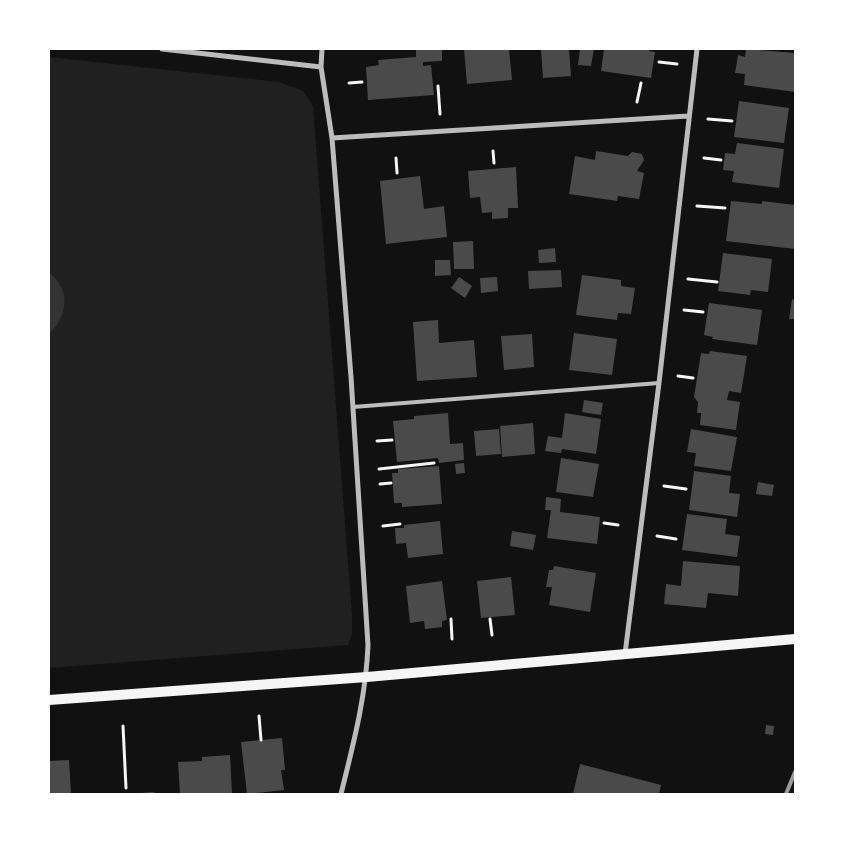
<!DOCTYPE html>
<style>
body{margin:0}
#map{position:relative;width:844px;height:843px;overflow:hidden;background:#111;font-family:"Space Grotesk",sans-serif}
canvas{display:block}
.frame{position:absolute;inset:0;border:50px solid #fff;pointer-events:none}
</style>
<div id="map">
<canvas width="844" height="843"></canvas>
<div class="frame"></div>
</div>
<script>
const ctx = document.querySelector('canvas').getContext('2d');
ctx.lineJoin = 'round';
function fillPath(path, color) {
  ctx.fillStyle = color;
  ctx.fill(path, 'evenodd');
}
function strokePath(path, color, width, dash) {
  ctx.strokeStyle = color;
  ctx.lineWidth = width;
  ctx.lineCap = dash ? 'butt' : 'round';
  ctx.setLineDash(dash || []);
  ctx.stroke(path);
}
const green = new Path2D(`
 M 49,57 L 279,82 L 303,91 L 313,106 L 352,615 L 352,634 L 348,645 L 49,668 Z`);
const water = new Path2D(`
 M 49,273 C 72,289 67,317 49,334 Z`);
const building = new Path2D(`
 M 416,49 L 442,49 L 442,61 L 423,62 L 423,66 L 431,65 L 434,95 L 368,100 L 366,67 L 379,65 L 378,60 L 416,57 Z
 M 464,49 L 509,49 L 512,80 L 467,84 Z
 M 541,49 L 569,49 L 571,76 L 543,78 Z
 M 580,49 L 594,49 L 591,66 L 578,65 Z
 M 604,49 L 650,49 L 649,51 L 655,52 L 651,78 L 601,71 Z
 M 746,49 L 795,53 L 795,92 L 744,85 L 745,74 L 735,73 L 738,55 L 745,57 Z
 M 739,101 L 789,108 L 784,143 L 734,137 Z
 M 737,143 L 784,149 L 779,188 L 732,182 L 734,171 L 723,170 L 725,153 L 735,154 Z
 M 596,151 L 628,156 L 632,152 L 642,154 L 644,160 L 637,171 L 644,173 L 639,199 L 618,196 L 617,201 L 569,194 L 575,156 L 595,160 Z
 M 516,167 L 518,208 L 508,208 L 508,218 L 492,219 L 492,212 L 482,213 L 480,197 L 470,198 L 468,171 Z
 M 420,176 L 424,209 L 444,206 L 447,237 L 386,244 L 380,181 Z
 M 731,201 L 762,204 L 762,201 L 795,205 L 795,249 L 726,241 Z
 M 473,241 L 474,269 L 454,269 L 453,242 Z
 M 555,248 L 556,262 L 539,263 L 538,250 Z
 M 723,253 L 772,259 L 768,292 L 751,290 L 750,295 L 718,291 Z
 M 435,260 L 450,260 L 451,275 L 435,276 Z
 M 561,270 L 562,287 L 529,289 L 528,271 Z
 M 582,275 L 621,280 L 621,286 L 635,288 L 631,314 L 618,313 L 617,320 L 576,315 Z
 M 459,277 L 472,286 L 465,298 L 451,288 Z
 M 497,277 L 498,291 L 481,293 L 480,278 Z
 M 792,299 L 795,300 L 795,319 L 789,319 Z
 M 709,303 L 762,310 L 757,345 L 712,339 L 713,337 L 704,335 Z
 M 438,320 L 439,343 L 474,340 L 477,377 L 417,381 L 413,322 Z
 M 574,333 L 617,339 L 612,375 L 569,370 Z
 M 532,334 L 534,367 L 504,370 L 501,336 Z
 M 710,351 L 747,356 L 741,393 L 729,391 L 727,400 L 740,402 L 736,430 L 700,425 L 701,413 L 697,413 L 698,402 L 694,397 L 701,353 L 709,354 Z
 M 584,400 L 603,403 L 601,415 L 582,412 Z
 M 448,413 L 450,444 L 463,443 L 464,460 L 439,463 L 438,458 L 397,462 L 393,421 L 414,419 L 414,416 Z
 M 565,413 L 601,419 L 596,454 L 562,449 L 561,453 L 545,451 L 548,436 L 562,438 Z
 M 533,423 L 535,454 L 502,457 L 500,426 Z
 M 499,429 L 501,454 L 476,456 L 474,431 Z
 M 691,429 L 737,437 L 731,471 L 694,466 L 696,453 L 687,452 Z
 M 561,458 L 599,464 L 593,497 L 556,492 Z
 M 464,463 L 465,473 L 456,474 L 455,464 Z
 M 439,466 L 442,504 L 402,507 L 402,503 L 394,503 L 392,473 L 398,473 L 398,469 Z
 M 694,471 L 731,476 L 729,493 L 740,494 L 737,517 L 689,510 Z
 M 758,482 L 774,485 L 772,496 L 756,494 Z
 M 546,497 L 561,499 L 560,512 L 600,517 L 597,544 L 547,538 L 551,510 L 545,510 Z
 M 687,514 L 727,519 L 725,534 L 740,536 L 737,557 L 682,550 Z
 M 440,521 L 443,554 L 408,558 L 406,543 L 396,544 L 395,528 L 404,528 L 404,525 Z
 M 512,531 L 536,535 L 533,550 L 510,546 Z
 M 683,561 L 740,566 L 738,596 L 708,593 L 706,608 L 664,604 L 666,584 L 681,586 Z
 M 554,566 L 596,573 L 590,612 L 549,605 L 552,587 L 546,587 L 549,570 L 553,570 Z
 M 511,577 L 515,615 L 481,618 L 477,581 Z
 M 442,581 L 447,620 L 442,621 L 442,627 L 425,629 L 424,621 L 410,623 L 406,586 Z
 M 766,725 L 774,726 L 773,735 L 765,734 Z
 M 282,738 L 285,770 L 281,770 L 284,790 L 247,794 L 241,742 Z
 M 230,755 L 232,794 L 180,794 L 178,762 L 202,761 L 202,757 Z
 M 69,760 L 71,794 L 49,794 L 49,761 Z
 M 580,764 L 661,785 L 659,794 L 573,794 Z
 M 154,792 L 155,794 L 140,794 L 140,793 Z`);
const path = new Path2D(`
 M 659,62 L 677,64
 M 349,83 L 362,82
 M 438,86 L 440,114
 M 637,102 L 641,83
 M 708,119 L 732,121
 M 493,151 L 494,163
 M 396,158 L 397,173
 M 704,158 L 721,160
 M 697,206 L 725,208
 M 688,279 L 717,282
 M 684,310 L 703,312
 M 678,376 L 693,378
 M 377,441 L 392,440
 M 379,469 L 434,463
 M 380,484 L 391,483
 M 664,486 L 686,489
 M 604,523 L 618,525
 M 383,526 L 400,524
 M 657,536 L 676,539
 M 451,619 L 452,639
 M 490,619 L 492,635
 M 259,716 L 261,740
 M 123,726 L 126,788`);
const service = new Path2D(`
 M 353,407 L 659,383`);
const minor = new Path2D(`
 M 162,49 L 321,67
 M 322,49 L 321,67 L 332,138 L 351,377 L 368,645 C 366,697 353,745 341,794
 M 332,138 L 688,116
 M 625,654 L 659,383 L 697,49`);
const secondary = new Path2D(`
 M 49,700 L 367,677 L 795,639`);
const rail = new Path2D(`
 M 786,794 L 795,772`);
fillPath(green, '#202020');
fillPath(water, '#333');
fillPath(building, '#4a4a4a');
strokePath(path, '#f5f5f5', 3);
strokePath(service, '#bcbcbc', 4);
strokePath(minor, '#bcbcbc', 5);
strokePath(secondary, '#f5f5f5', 10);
strokePath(rail, '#9a9a9a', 4);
</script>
